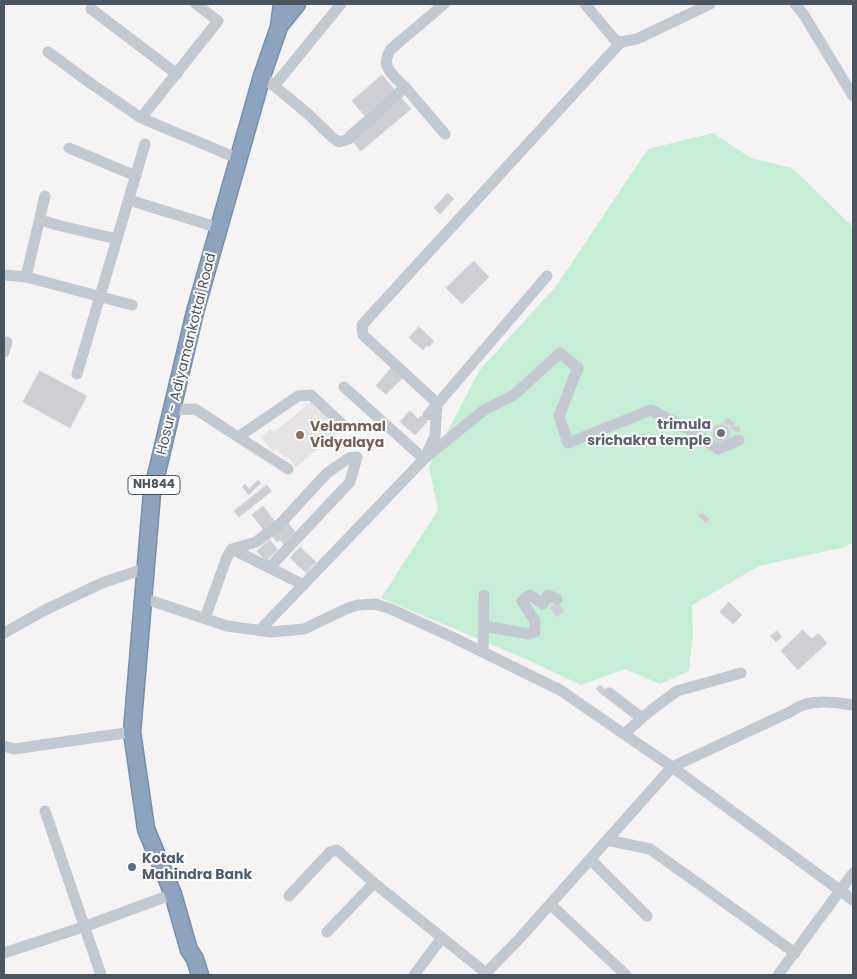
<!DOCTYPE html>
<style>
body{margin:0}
#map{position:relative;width:857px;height:979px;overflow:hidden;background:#f5f3f3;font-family:Poppins,sans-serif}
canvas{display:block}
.frame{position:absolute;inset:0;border:5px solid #4b5560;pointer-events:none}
</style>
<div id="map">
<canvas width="857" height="979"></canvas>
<div class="frame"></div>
</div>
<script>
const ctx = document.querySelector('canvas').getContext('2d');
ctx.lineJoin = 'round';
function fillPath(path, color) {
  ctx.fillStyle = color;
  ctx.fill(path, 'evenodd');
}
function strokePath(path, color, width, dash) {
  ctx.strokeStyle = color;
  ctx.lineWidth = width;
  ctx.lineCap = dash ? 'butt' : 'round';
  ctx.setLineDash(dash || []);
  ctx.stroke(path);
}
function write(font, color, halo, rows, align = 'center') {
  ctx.font = font + ' Poppins,sans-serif';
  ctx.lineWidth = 4;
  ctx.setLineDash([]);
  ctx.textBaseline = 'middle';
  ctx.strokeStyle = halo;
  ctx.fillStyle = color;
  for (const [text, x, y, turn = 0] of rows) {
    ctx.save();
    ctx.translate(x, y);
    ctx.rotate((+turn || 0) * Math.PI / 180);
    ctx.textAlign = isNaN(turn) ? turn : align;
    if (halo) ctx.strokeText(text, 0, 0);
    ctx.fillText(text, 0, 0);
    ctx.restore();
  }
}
const education = new Path2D(`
 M 311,402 L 319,412 L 322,410 L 340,431 L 296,467 L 288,457 L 284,457 L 277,449 L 273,452 L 261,437 L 270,429 L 274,432 Z`);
const green = new Path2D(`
 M 713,133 L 751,158 L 792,168 L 853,227 L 853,542 L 845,547 L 759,566 L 692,605 L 693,633 L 689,671 L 660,684 L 625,669 L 581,685 L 528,660 L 381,598 L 438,510 L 429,467 L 479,371 L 557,285 L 648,149 Z`);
const building = new Path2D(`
 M 382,75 L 411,109 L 361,151 L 345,133 L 365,116 L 352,101 Z
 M 448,193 L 454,199 L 440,214 L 434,208 Z
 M 474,261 L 489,277 L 462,304 L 446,288 Z
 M 419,327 L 434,341 L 429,347 L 427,345 L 423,350 L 409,338 Z
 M 392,367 L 404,377 L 386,394 L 376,386 Z
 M 40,371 L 87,396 L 70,428 L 23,402 Z
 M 410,411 L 418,419 L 421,416 L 427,422 L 415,435 L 400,422 Z
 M 727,418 L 735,422 L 733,427 L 724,423 Z
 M712 433a9 9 0 1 1 18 0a9 9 0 1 1-18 0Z
 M 739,426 L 741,430 L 739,432 L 735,432 L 733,429 L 731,430 L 730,427 Z
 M 258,480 L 261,483 L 249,495 L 242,487 L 245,484 L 249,489 Z
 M 267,485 L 272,491 L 239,517 L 234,511 Z
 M 263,506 L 277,524 L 266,533 L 252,515 Z
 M 702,512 L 710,520 L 706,523 L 698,516 Z
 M 288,523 L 297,534 L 284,545 L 280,540 L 277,542 L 272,536 Z
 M 270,540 L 278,550 L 268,559 L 270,562 L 268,564 L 257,551 Z
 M 300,547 L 316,562 L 306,573 L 290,558 Z
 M 558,602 L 564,611 L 557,617 L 550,608 Z
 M 729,602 L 742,615 L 733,624 L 720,612 Z
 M 803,630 L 812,639 L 818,633 L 827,643 L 798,670 L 781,651 Z
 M 777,631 L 782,637 L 776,642 L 770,636 Z
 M 600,685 L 607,691 L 603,696 L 596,689 Z`);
const minor = new Path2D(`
 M 196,4 L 218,21 L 141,118 L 239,159
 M 585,4 L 615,40 L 621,42 L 637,39 L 710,4
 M 795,4 L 804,15 L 853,96
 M 91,9 L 177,74
 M 48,52 L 93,85 L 141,118
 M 262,76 L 307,113 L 333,138 L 339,142 L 349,139 L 405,87 C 393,75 379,67 391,49 L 444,4
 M 274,86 L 341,4
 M 405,87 L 445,134
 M 69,148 L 136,176
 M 129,200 L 219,228
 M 40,220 L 61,226 L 117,239
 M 4,275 L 26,277 L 132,305
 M 26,277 L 45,196
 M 4,352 L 7,342
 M 77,374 L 145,144
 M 344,387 L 424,459 L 484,410 L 514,395 L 560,353 L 578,368 L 559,416 L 568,443 L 651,410 L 692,431 L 718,449 L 739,440
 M 172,410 L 195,409 L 288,469
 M 428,415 L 547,276
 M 238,437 L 298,396 L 311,395 L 345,427
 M 232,549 L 304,585
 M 143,598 L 227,626 L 271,632 L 304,629 L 348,608 L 358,605 L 375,604 L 391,609 L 452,637 L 560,690 L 672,767 L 853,900
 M 205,618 L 227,557 L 232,549 L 256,542 L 281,523 L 327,473 L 349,458 L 357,457 L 350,482 L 269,568
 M 484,626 L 528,634 L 535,632 L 535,621 L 522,601 L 530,595 L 543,604 L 548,595 L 557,599
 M 259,631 L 424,459 L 435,436 L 437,403 L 363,335 L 362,325 L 621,42
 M 4,633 L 45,610 L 102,583 L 146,568
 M 483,652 L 484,595
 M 609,693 L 642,718
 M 624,734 L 650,711 L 677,691 L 741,673
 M 4,746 L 14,749 L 132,732
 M 45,811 L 101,975
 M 607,840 L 650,849 L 795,953
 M 590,859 L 647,916
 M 289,896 L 330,852 L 337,850 L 374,883 L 486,973
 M 550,904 L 626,975
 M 327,932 L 374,883
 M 4,953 L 86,926 L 173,894
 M 414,975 L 441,939
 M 484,975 L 520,938 L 672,767 L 792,711 C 808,698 834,702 853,705
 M 778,975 L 853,873`);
const highway = new Path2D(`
 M 280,25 L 297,4
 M 200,975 L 195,959 L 189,950 L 173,894 L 146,829 L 132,732 L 152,493 L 195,312 L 262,76 L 279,27 L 282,4`);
const markers = [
 [721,433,5,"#6b7280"],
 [300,435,5,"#8d6e63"],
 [132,867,5,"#5c6f8a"]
];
const shields = [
 [154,485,52]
];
const shieldNames = [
 ["NH844",154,485]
];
const streetNames = [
 ["Hosur - Adiyamankottai Road",187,354,-76]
];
const worshipNames = [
 ["trimula",711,425],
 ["srichakra temple",711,441]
];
const educationNames = [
 ["Velammal",310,427],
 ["Vidyalaya",310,443]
];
const serviceNames = [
 ["Kotak",142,859],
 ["Mahindra Bank",142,875]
];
fillPath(education, '#e6e4e5');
fillPath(green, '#c6eed7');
fillPath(building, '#cdcfd5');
strokePath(building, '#d7d9de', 1);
strokePath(highway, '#798eaa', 19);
strokePath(minor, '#c2c9d1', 11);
strokePath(highway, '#8ea3be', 16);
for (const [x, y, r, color] of markers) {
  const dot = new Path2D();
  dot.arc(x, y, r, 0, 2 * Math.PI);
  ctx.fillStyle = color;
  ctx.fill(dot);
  strokePath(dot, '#fff', 2);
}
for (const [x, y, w] of shields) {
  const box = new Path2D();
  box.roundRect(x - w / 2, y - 9.5, w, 19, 4);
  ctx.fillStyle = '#fff';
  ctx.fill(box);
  strokePath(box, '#4b5560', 1);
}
write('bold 12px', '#4b5560', null, shieldNames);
write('14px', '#4b5560', '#fff', streetNames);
write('bold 14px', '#5b616d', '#fff', worshipNames, 'right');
write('bold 14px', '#785e54', '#fff', educationNames, 'left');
write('bold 14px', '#4e5e75', '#fff', serviceNames, 'left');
</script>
